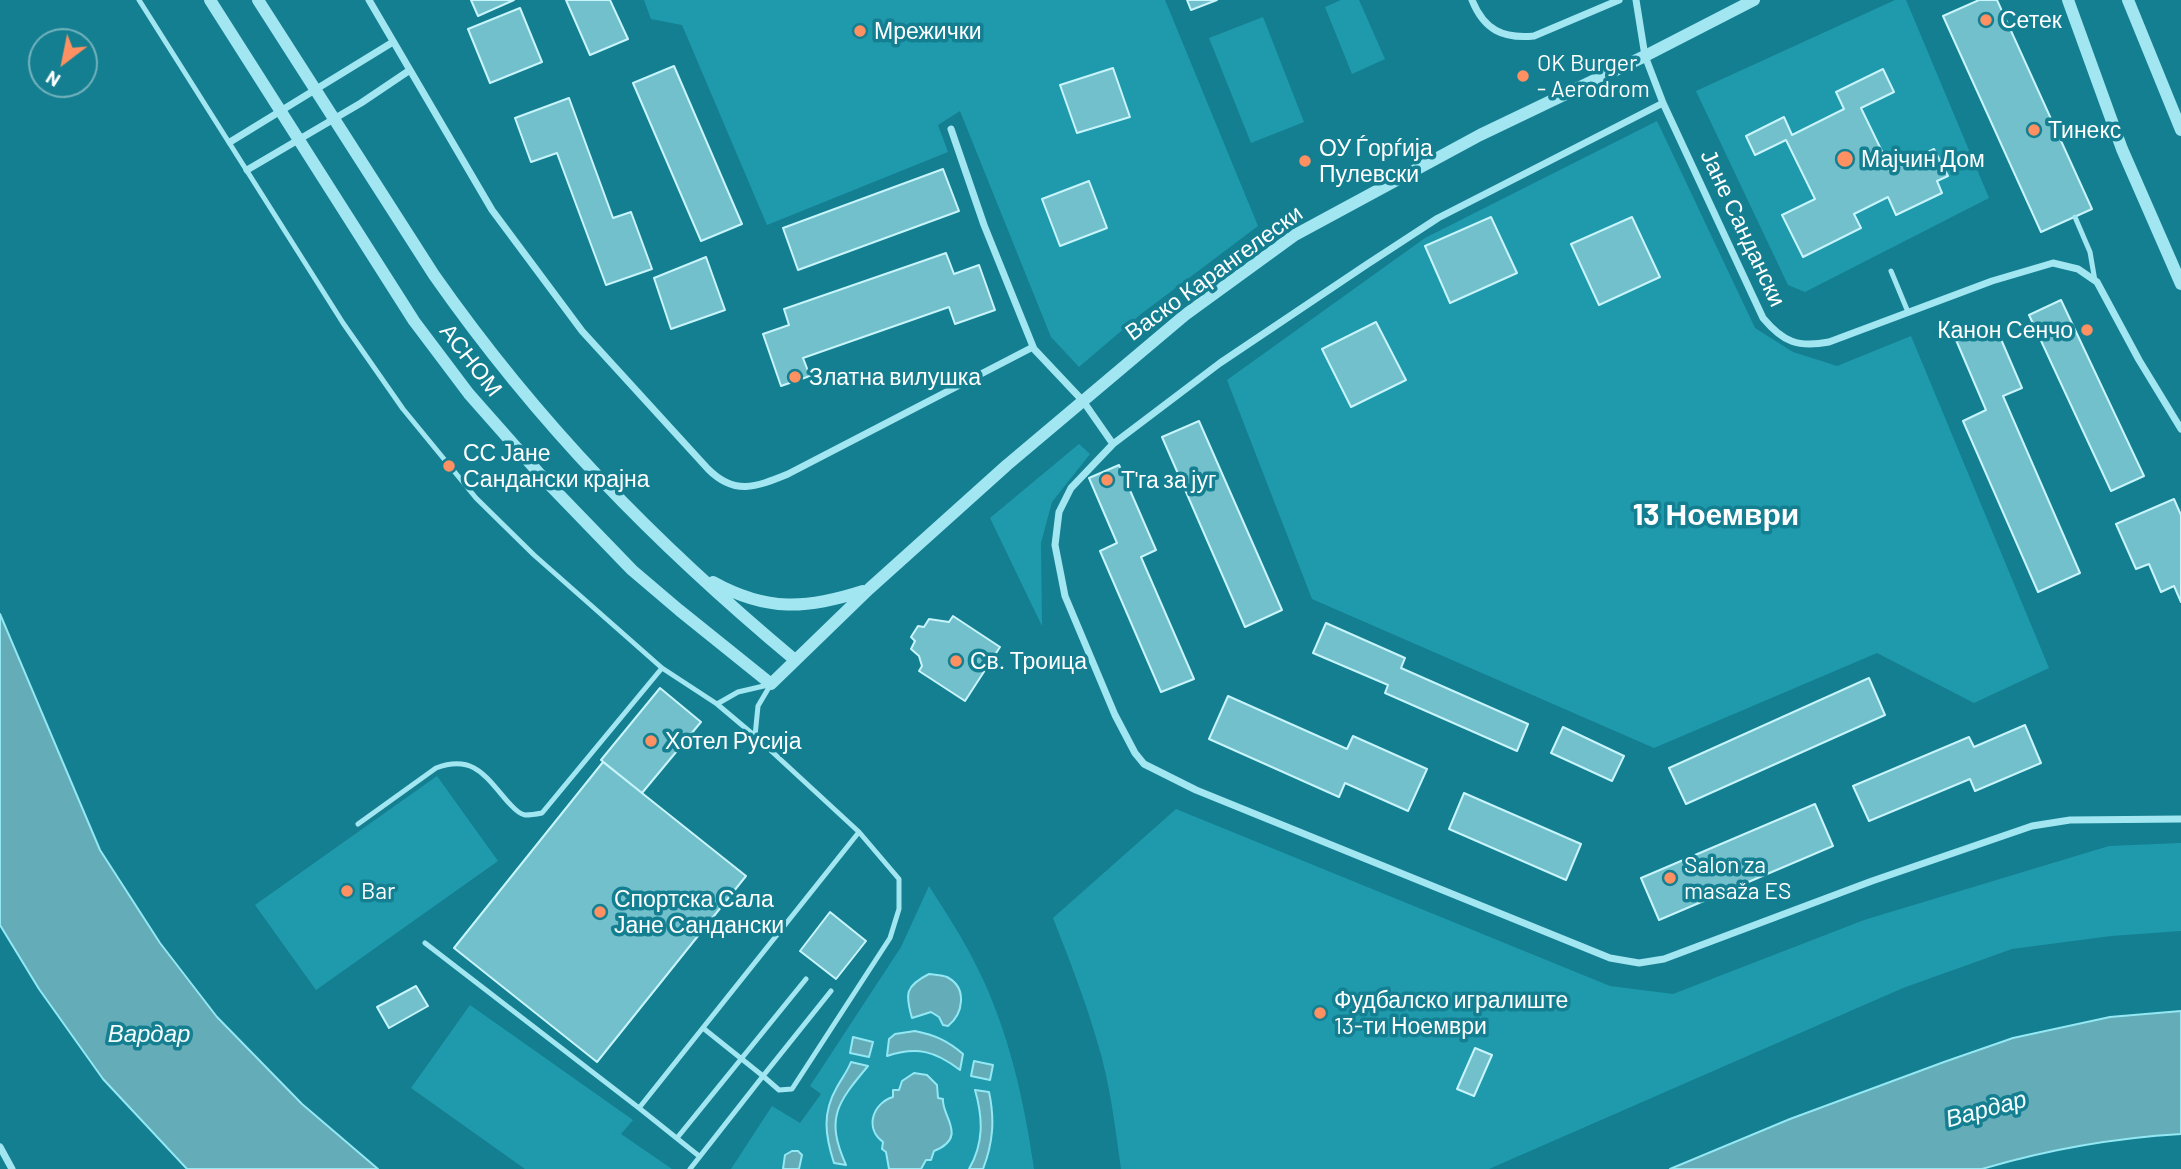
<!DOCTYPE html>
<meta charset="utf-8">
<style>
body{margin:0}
#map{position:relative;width:2181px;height:1169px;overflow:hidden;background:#147f91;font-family:Barlow,sans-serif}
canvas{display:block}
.north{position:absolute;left:28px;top:28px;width:70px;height:70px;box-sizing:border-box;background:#147f91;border:2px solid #72b2bd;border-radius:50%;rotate:212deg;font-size:19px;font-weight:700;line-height:28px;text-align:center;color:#fff}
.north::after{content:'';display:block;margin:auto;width:24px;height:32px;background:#ff9061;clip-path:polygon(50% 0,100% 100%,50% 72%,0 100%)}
</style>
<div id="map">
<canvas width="2181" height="1169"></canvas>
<div class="north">N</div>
</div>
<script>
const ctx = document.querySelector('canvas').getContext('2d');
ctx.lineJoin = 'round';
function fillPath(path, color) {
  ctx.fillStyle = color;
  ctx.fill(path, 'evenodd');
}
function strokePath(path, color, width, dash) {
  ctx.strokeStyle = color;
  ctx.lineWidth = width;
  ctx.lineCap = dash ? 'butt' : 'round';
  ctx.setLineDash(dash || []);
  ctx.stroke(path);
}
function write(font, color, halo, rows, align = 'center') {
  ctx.font = font + ' Barlow,sans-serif';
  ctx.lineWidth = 7;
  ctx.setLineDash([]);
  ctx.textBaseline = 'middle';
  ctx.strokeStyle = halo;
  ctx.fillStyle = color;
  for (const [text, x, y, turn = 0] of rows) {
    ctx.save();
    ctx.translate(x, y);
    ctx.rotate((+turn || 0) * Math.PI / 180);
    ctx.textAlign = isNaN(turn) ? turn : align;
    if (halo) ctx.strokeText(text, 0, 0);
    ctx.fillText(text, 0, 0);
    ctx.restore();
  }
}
const green = new Path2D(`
 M 644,0 L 1165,0 L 1258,226 L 1141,314 L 1079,367 L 1051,337 L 960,111 L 938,125 L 948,152 L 767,225 L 682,25 L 651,19 Z
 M 1341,0 L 1359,0 L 1385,59 L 1352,74 L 1325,7 Z
 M 1895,0 L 1906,0 L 1989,198 L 1805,292 L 1788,285 L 1696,91 Z
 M 1263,17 L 1304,122 L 1251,143 L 1209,38 Z
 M 1657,121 L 1755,328 L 1793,352 L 1837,366 L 1911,336 L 2049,668 L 1974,703 L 1877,653 L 1654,748 L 1312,599 L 1227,380 L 1425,238 Z
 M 1079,444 L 1090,454 L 1052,502 L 1041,543 L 1042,626 L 990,518 Z
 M 437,776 L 498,861 L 316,990 L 255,905 Z
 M 1176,809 L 1610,986 L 1673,994 L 1864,920 L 2109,846 L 2181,843 L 2181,931 L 2111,936 L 2012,949 L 1903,988 L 1489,1169 L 1121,1169 C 1115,1126 1110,1082 1097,1041 C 1085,999 1069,959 1053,918 Z
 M 929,886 C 946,913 964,940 978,969 C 1009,1032 1024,1100 1034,1169 L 731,1169 L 772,1106 L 800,1123 L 821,1094 L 810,1086 L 901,947 Z
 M 470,1005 L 633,1120 L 621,1134 L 672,1169 L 525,1169 L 411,1088 Z`);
const water = new Path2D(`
 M 0,614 L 100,850 L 160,943 L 217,1017 L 302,1104 L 378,1169 L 187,1169 L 103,1079 L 39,989 L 0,925 Z
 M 929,974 C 935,975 942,975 947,977 C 968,988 963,1014 948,1026 L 943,1025 L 939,1017 L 931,1012 L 912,1018 C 905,994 905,986 929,974 Z
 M 2181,1011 L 2181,1134 C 2114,1138 2046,1150 1982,1169 L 1670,1169 L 1790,1119 L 1944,1062 L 2013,1038 L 2110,1017 Z
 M 915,1031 C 935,1035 948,1041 963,1054 L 960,1070 C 935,1051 917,1046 887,1056 L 889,1039 L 895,1034 Z
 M 853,1037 L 873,1042 L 869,1057 L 850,1053 Z
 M 974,1061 L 993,1065 L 990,1080 L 971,1076 Z
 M 851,1062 L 868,1066 C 837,1103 825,1118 846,1165 L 834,1163 C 825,1135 822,1113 837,1087 C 842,1078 847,1072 851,1062 Z
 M 914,1073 L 927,1075 L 937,1085 L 938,1098 L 943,1099 C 941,1116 969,1137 934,1151 L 931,1160 L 926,1160 L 921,1169 L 889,1169 L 886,1152 L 882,1149 L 883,1142 C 864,1128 873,1103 893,1097 L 893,1090 L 899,1090 L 902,1081 Z
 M 975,1090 L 989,1092 C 995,1120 993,1143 983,1169 L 969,1169 C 984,1143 983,1118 975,1090 Z
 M 792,1151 L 798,1151 L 802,1155 L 799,1169 L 783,1169 L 785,1155 Z`);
const building = new Path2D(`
 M 471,0 L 514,0 L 478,16 Z
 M 566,0 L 610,0 L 628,39 L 590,55 Z
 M 1187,0 L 1217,0 L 1191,10 Z
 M 1979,0 L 1997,0 L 2092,209 L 2041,232 L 1943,16 Z
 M 520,8 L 542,62 L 490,83 L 468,29 Z
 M 674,66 L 742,224 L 701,241 L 633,83 Z
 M 1113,68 L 1130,117 L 1077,133 L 1060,85 Z
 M 1883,69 L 1894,92 L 1861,108 L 1891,170 L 1934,149 L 1948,176 L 1937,181 L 1942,193 L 1896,215 L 1888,197 L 1854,214 L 1861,228 L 1803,257 L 1782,215 L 1815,199 L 1786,140 L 1755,155 L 1746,136 L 1784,117 L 1792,135 L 1844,109 L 1836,92 Z
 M 569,98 L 613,218 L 631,212 L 652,269 L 606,285 L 557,153 L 531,162 L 515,118 Z
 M 943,169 L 959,211 L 798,270 L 783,228 Z
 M 1089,181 L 1107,228 L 1060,246 L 1042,199 Z
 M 1491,217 L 1517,273 L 1450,303 L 1425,246 Z
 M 1632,217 L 1660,277 L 1599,305 L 1571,244 Z
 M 946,253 L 954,274 L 979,265 L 995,310 L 955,324 L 949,307 L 803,358 L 810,376 L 781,386 L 763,334 L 789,325 L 784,309 Z
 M 706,257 L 725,310 L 671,329 L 654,278 Z
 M 2061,300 L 2144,476 L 2111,491 L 2029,315 Z
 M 1376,322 L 1406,380 L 1351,407 L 1322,349 Z
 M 1994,323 L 2022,388 L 2003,396 L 2080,573 L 2038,592 L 1963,421 L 1986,410 L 1956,340 Z
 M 1199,421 L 1282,610 L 1245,627 L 1162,437 Z
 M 1119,465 L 1156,550 L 1141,557 L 1194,679 L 1161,692 L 1100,551 L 1117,543 L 1089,478 Z
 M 2174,499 L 2181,515 L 2181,602 L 2174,586 L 2161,592 L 2149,564 L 2136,569 L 2116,524 Z
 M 953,616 L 1000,647 L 965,701 L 919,671 L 922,666 L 919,656 L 911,649 L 915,641 L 911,637 L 918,626 L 924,627 L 929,619 L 949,622 Z
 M 1326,623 L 1405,658 L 1401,668 L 1528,724 L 1517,751 L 1385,693 L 1388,685 L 1313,653 Z
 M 1869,678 L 1885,715 L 1686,804 L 1669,768 Z
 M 660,688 L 701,722 L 642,793 L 601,760 Z
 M 1228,696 L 1347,749 L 1353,736 L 1427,769 L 1408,811 L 1345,783 L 1339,797 L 1209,739 Z
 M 2025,725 L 2041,763 L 1975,791 L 1970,779 L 1869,821 L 1853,786 L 1969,737 L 1974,747 Z
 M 1563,727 L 1624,756 L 1612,781 L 1551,753 Z
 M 603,762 L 746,876 L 597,1062 L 454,948 Z
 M 1464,793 L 1581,844 L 1566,880 L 1449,829 Z
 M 1815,804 L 1833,846 L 1659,920 L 1641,878 Z
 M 830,912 L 866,941 L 836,979 L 800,951 Z
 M 416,986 L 428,1006 L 389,1028 L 377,1007 Z
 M 1475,1048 L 1492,1055 L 1474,1096 L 1457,1089 Z`);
const service = new Path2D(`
 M 139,0 L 343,323 L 403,409 L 476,498 L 534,555 L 662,668 L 717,704 L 755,736 L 859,832 L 899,879 L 899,909 L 890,938 L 792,1089 L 779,1090 L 763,1076 L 690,1169
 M 2075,217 L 2090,252 L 2095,281
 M 1891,271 L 1908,312
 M 717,704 L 738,692 L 768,685
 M 755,736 L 758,706 L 771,684
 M 358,824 L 436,768 C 474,754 486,777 508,802 C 513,807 518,814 525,815 C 530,815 537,814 542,813 L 662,668
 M 425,943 L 639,1108 L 859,832
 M 703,1028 L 763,1076 L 831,991
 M 639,1108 L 699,1156
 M 677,1138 L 806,979`);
const minor = new Path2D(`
 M 369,0 L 492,210 L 582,331 L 708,469 C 735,496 756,487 788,474 L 1033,347
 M 1472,0 C 1484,30 1503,39 1534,36 L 1619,0
 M 1636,0 L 1645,56 L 1663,103 L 1763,318 C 1783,342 1798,348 1829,342 L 1992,281 L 2053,263 L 2078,269 L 2097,282 L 2139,360 L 2181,429
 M 1663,103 L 1438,218 L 1366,265 L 1220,363 L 1113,444 L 1071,488 L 1059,512 L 1055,545 L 1065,596 L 1115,715 L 1135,753 L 1144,764 L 1196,790 L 1610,958 L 1639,963 L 1664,959 L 1872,881 L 2032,826 L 2070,820 L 2181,819
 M 951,129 L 984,225 L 1034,349 L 1083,401 L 1113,444
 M 230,142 L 393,42
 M 247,170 L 361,103 L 410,70
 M 0,1147 L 12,1169`);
const tertiary = new Path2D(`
 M 210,0 L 414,321 L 469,394 L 545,480 L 632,570 L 679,610 L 771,684 L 869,589 L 1007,465 L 1185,315 L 1295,235 L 1480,135 L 1645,56 L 1754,0
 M 258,0 L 434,275 C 539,425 655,543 795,660
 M 2068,0 L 2122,149 L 2181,284
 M 2128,0 L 2181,130
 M 713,582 C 767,612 807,609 863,591`);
const markers = [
 [1986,20,7,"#ff9061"],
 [860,31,7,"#ff9061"],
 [1523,76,7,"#ff9061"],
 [2034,130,7,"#ff9061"],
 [1845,159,9,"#ff9061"],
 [1305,161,7,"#ff9061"],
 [2087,330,7,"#ff9061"],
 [795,377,7,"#ff9061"],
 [449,466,7,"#ff9061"],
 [1107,480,7,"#ff9061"],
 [956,661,7,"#ff9061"],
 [651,741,7,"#ff9061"],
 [1670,878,7,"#ff9061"],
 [347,891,7,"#ff9061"],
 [600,912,7,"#ff9061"],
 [1320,1013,7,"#ff9061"]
];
const poiNames = [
 ["Сетек",2000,20],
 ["Мрежички",874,31],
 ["OK Burger",1537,63],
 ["- Aerodrom",1537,89],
 ["Тинекс",2048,130],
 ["ОУ Ѓорѓија",1319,148],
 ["Пулевски",1319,174],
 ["Мајчин Дом",1861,159],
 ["Канон Сенчо",2073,330,"right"],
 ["Златна вилушка",809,377],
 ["СС Јане",463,453],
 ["Сандански крајна",463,479],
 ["Т'га за југ",1121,480],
 ["Св. Троица",970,661],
 ["Хотел Русија",665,741],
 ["Salon za",1684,865],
 ["masaža ES",1684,891],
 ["Bar",361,891],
 ["Спортска Сала",614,899],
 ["Јане Сандански",614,925],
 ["Фудбалско игралиште",1334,1000],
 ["13-ти Ноември",1334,1026]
];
const streetNames = [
 ["Јане Сандански",1743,228,65],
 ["Васко Карангелески",1214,273,-36],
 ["АСНОМ",471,360,52]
];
const waterNames = [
 ["Вардар",149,1034],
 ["Вардар",1986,1109,-15]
];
const districtNames = [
 ["13 Ноември",1716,515]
];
fillPath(green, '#1f9aad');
fillPath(water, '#63acb8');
strokePath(water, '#93e8f4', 2);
fillPath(building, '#72c0cc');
strokePath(building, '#c8f5fc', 2);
strokePath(service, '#a1e6f1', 5);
strokePath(minor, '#a1e6f1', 7);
strokePath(tertiary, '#a1e6f1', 12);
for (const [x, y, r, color] of markers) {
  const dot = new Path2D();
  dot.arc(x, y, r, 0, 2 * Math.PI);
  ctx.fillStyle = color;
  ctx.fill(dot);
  strokePath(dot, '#147f91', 2.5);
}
write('23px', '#fff', '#147f91', poiNames, 'left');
write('23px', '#fff', '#147f91', streetNames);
write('italic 24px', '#f3fdfe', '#147f91', waterNames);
write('bold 30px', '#fff', '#147f91', districtNames);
</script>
